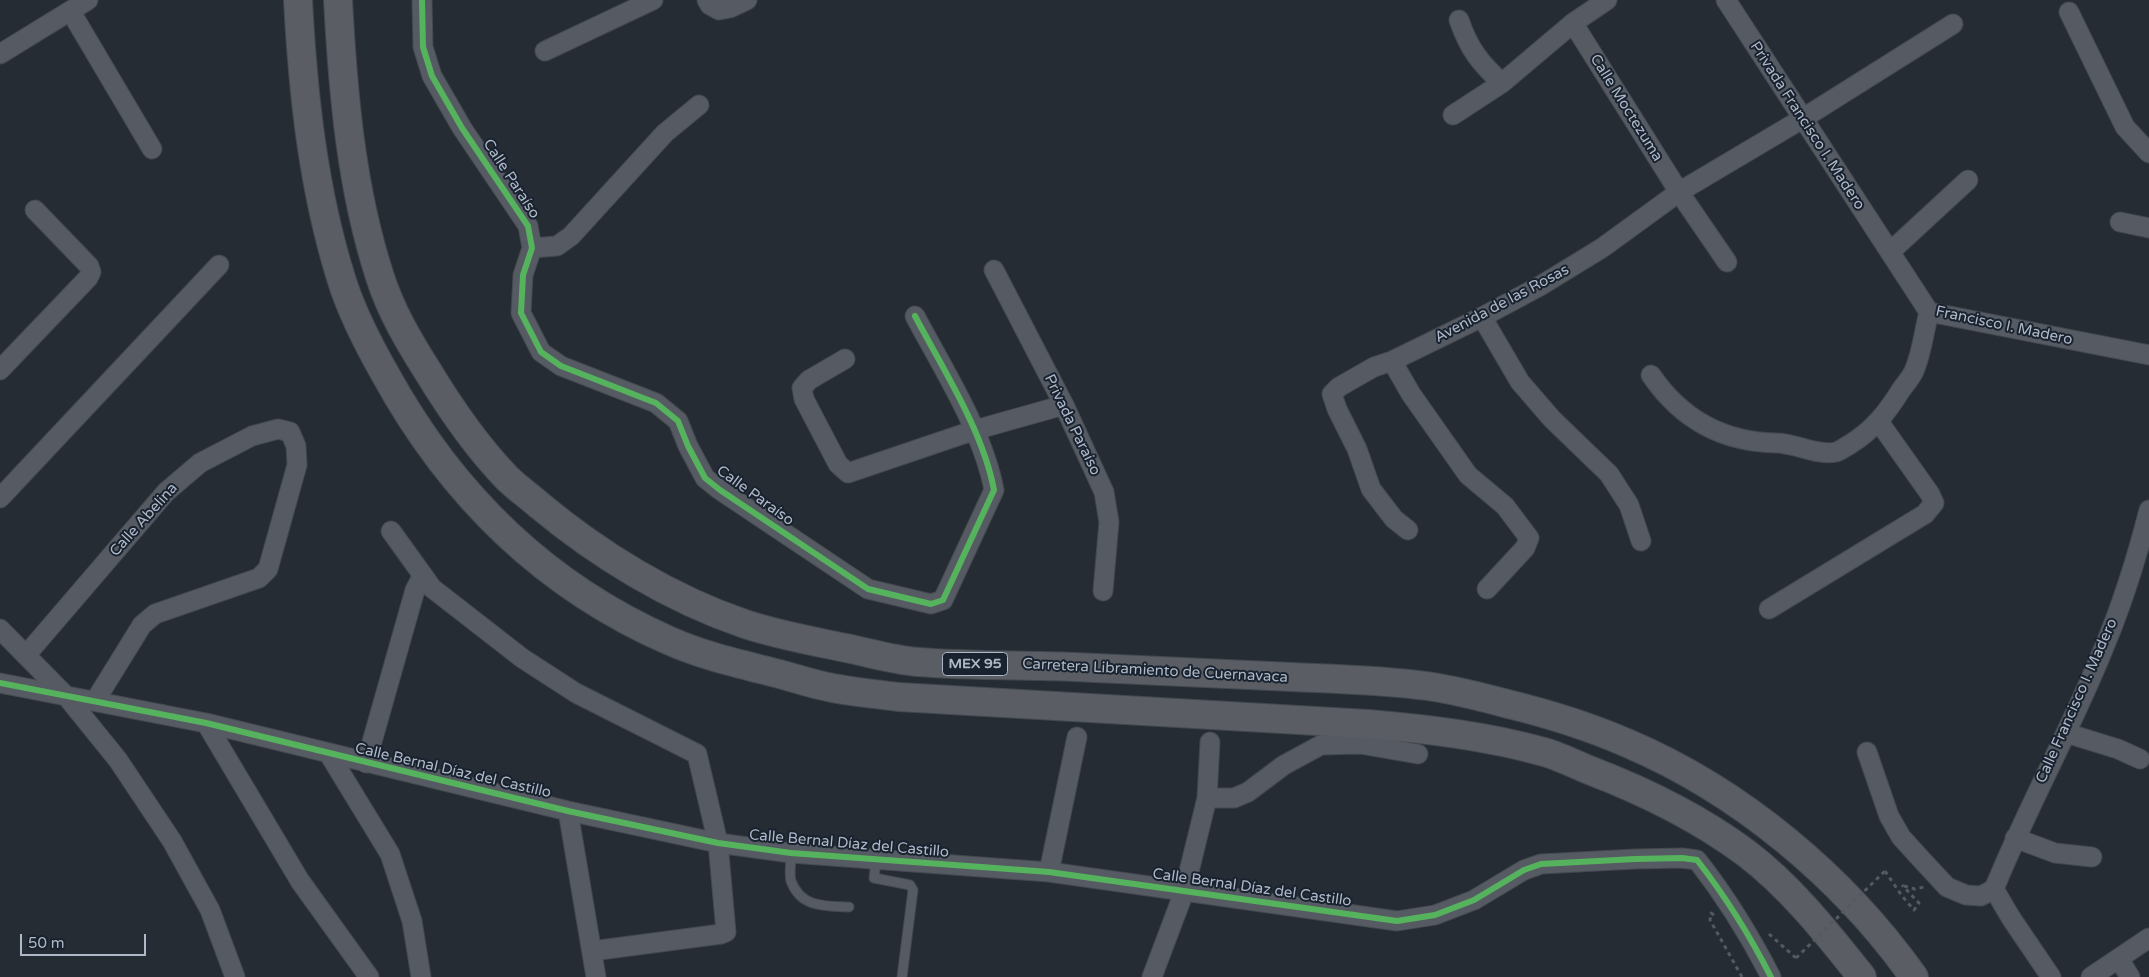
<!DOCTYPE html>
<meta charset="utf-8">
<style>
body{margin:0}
#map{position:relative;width:2149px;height:977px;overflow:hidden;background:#262c34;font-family:"Varela Round",sans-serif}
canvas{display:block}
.scale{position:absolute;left:20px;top:934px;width:126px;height:22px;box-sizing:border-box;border:2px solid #aeb8c7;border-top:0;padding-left:6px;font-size:15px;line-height:18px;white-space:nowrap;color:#aeb8c7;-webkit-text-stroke:4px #19222f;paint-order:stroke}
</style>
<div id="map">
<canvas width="2149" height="977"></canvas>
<div class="scale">50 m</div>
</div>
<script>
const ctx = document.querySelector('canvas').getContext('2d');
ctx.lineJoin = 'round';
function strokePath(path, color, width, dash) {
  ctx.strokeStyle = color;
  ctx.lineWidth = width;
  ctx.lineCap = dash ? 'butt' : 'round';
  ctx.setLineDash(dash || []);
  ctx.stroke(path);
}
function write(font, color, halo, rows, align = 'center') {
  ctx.font = font + ' "Varela Round",sans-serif';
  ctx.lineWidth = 4;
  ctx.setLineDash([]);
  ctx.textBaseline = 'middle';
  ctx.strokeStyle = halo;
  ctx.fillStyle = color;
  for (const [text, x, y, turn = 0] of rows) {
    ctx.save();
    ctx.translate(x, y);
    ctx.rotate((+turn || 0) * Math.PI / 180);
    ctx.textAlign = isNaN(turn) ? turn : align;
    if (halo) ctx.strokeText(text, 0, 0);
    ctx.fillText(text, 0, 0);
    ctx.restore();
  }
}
const path = new Path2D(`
 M 1885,871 L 1902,896 L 1914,910 L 1919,903 L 1902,885
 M 1904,886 L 1915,889 L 1924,887
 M 1714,915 L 1711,913 L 1710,920 L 1742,977
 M 1769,934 L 1796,958`);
const service = new Path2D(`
 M 791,853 C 791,862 789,874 791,881 C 801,908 825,906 849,907
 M 876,861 L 874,878 L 910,885 L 913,890 L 902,977`);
const minor = new Path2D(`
 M 422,0 L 423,47 L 432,76 L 462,128 L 528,226 L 532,248 L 523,275 L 521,313 L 541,352 L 561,366 L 656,403 L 678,421 L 688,446 L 705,478 L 720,490 L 868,589 L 931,604 L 943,600 L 994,490 C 983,431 943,369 915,316
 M 707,0 L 710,5 L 719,10 L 730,8 L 747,0
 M 1726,0 L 1929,312 L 2149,355
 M 71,12 L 152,149
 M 2069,12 L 2125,127 L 2149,153
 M 1459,20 C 1469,49 1480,63 1502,83
 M 1573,23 L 1679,192 L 1727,262
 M 545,51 L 653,0
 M 0,54 L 88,0
 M 1453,115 L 1502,83 L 1573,23 L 1607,0
 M 2120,222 L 2149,228
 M 532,248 L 557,246 L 571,236 L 665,133 L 699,105
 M 1890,252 L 1968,180
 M 994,270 L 1064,405 L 1104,492 L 1109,522 L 1103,591
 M 1482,317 L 1520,382 L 1552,419 L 1609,474 L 1629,505 L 1641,541
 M 845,359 L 809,380 L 802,388 L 804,399 L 838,464 L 848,473 L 975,430 L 1064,405
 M 1392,361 L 1411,394 L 1468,475 L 1505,506 L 1529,538 L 1525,548 L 1487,589
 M 0,370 L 88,278 L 91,272 L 89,266 L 35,210
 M 1651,375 C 1681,419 1722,442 1776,443 C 1796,443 1816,456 1836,452 C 1840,451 1845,447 1849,445 C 1873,430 1886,414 1901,390 C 1905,384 1911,378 1914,371 C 1922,353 1924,331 1929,312
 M 0,498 L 219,265
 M 1408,530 L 1394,519 L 1371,489 L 1357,449 L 1337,409 L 1332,394 L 1339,387 L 1374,367 L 1392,361 L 1482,317 L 1540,286 L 1602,248 L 1679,192 L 1802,119 L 1953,24
 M 391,531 L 432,588 L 522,658 L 576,693 L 697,754 L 718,843 L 726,932 L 721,934 L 592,951
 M 1769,609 L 1925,514 L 1934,503 L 1930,494 L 1879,422
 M 0,629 L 67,697 L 118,760 L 172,841 L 210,910 L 235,977
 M 27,654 L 166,492 L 200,463 L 252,436 L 278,429 L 290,432 L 296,446 L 297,465 L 268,569 L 259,578 L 155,614 L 142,625 L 95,701
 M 0,683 L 206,723 L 568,811 L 718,843 L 791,853 L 1049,872 L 1397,921 L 1435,915 L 1474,900 L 1524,870 L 1541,864 L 1635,859 L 1682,858 L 1697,860 C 1726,897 1750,936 1771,977
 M 206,723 L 300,881 L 369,977
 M 2066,733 L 2118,749 L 2140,759
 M 1867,752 L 1889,816 L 1901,837 L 1921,859 L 1947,887 L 1966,895 L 1981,896 L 1994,889
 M 329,754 L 390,854 L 412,921 L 421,977
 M 366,763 L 415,590 L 423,575
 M 1207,798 L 1234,798 L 1248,792 L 1284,765 L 1321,745 L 1360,744 L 1418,754
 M 568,811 L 596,977
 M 2015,838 L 2055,853 L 2092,857
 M 1049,872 L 1077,737
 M 1994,889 C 2027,808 2070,731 2103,650 C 2122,605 2137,557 2149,510
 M 1994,889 L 2011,918 L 2051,977
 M 2119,959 L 2130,977
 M 1152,977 L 1184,892 L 1207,798 L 1210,742
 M 2091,977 L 2149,938`);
const trunk = new Path2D(`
 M 298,0 C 303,94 313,188 341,278 C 351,311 367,342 384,372 C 450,493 542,585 670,641 C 706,657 745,665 783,675 C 798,679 812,684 828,687 C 851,692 875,694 899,697 L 1368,724 C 1427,729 1487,736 1544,752 C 1559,756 1574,764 1589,770 C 1644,791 1699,818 1746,853 C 1791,887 1827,933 1862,977
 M 338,0 C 343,93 351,188 380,277 C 391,311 408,340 427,370 C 450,408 476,446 507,478 C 517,488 529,496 539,505 C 599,555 671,599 745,624 C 778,635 812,641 846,648 C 870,653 894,660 918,662 C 969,666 1022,665 1074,667 C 1147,670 1219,674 1292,677 C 1337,679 1383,680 1427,686 C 1454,690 1482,697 1508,704 C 1549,714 1588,726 1627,743 C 1740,791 1843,877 1914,977`);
const pathBridge = new Path2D(`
 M 1796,958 L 1885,871`);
const cycleway = new Path2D(`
 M 422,0 L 423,47 L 432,76 L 462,128 L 528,226 L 532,248 L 523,275 L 521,313 L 541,352 L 561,366 L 656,403 L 678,421 L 688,446 L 705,478 L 720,490 L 868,589 L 931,604 L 943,600 L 994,490 C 983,431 943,369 915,316
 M 0,683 L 206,723 L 568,811 L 718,843 L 791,853 L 1049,872 L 1397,921 L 1435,915 L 1474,900 L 1524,870 L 1541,864 L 1635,859 L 1682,858 L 1697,860 C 1726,897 1750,936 1771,977`);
const shields = [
 [975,664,65]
];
const shieldNames = [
 ["MEX 95",975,664]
];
const streetNames = [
 ["Calle Moctezuma",1626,108,58],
 ["Privada Francisco I. Madero",1807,126,57],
 ["Calle Paraíso",511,179,57],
 ["Avenida de las Rosas",1502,304,-28],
 ["Francisco I. Madero",2004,326,12],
 ["Privada Paraíso",1072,425,64],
 ["Calle Paraíso",755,496,36],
 ["Calle Abelina",144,520,-48],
 ["Carretera Libramiento de Cuernavaca",1155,671,3],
 ["Calle Francisco I. Madero",2077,701,-66],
 ["Calle Bernal Díaz del Castillo",453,771,13],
 ["Calle Bernal Díaz del Castillo",849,844,5],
 ["Calle Bernal Díaz del Castillo",1252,888,8]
];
strokePath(service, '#44484f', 11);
strokePath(minor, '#44484f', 21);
strokePath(trunk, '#424850', 30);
strokePath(path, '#545a60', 3, [4, 4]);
strokePath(service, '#565b63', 9);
strokePath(minor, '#565b63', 19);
strokePath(trunk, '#5a5e64', 28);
strokePath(pathBridge, '#545a60', 3, [4, 4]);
strokePath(cycleway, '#56b35d', 6);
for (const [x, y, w] of shields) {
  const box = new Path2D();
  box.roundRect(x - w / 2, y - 11.5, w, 23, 4);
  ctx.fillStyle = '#19222f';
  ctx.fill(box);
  strokePath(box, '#aeb8c7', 1);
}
write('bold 14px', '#aeb8c7', null, shieldNames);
write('15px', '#aeb8c7', '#19222f', streetNames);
</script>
